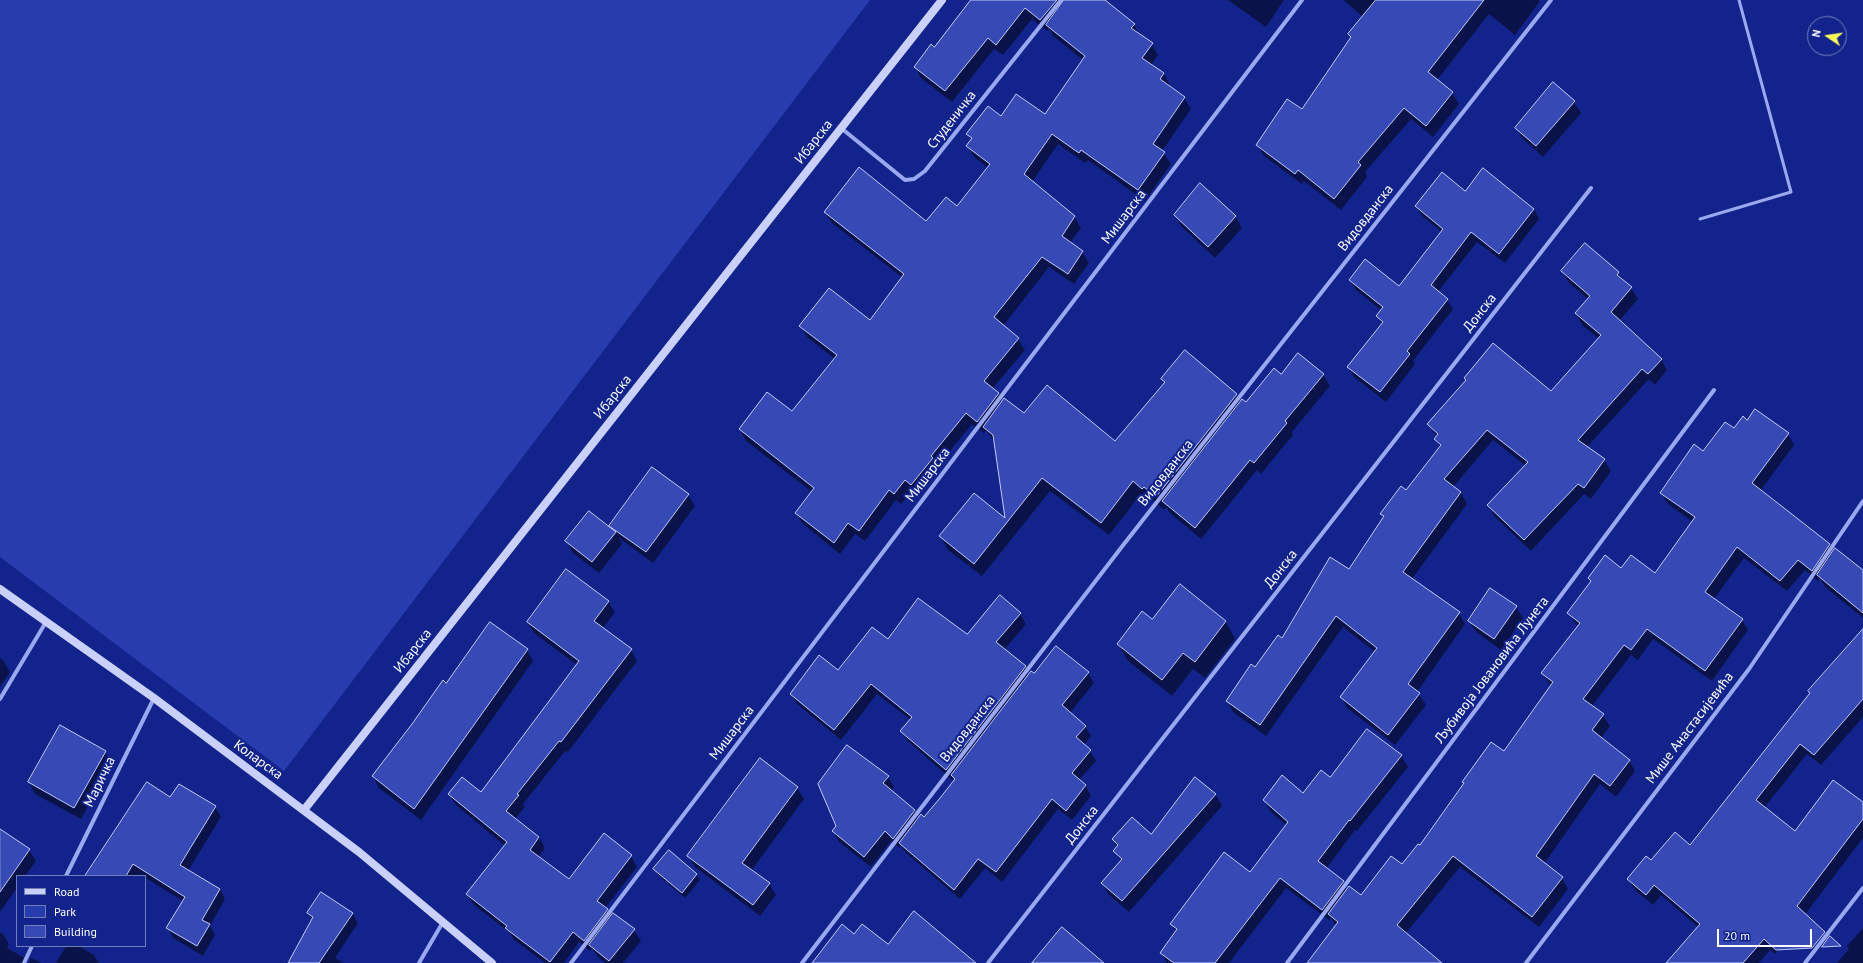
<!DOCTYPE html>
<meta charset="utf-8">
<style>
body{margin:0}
#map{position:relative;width:1863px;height:963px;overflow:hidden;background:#12248c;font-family:"PT Sans",sans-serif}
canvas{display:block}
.legend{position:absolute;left:16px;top:875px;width:130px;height:72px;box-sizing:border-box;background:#12248c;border:1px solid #717cba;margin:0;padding:5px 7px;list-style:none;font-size:12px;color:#fff}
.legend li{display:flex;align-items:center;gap:8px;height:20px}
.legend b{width:20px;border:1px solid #717cba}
.north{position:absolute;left:1807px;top:16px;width:40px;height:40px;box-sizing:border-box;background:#12248c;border:1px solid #717cba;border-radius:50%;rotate:283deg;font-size:11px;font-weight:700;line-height:16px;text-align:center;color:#fff}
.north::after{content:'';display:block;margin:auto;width:14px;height:18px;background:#ffff5a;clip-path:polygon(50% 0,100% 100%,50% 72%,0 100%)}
.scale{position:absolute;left:1717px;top:929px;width:95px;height:18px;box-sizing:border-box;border:2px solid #fff;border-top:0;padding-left:5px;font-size:12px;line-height:14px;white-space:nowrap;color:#fff;-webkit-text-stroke:3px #12248c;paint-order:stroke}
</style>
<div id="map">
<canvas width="1863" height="963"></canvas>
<ul class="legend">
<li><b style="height:5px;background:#c9d0fc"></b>Road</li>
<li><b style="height:11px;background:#273cad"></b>Park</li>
<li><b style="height:11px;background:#3649b4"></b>Building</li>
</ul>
<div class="north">N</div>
<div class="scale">20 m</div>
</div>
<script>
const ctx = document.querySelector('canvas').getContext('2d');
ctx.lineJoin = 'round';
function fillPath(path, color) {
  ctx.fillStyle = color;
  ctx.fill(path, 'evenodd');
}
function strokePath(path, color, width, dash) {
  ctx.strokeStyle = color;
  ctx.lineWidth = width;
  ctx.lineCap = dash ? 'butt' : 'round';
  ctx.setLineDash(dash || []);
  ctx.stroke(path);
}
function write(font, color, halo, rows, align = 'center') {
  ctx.font = font + ' "PT Sans",sans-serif';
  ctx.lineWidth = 4;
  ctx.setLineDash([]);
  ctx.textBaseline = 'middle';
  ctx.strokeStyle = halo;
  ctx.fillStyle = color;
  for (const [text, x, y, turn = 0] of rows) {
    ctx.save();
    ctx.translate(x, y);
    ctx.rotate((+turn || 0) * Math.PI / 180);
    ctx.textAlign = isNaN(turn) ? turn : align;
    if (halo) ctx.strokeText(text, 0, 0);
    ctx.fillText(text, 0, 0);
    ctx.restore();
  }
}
const green = new Path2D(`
 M 0,0 L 870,0 L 284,771 L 0,557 Z`);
const shadow = new Path2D(`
 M 972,0 L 1103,0 L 1134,24 L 1140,36 L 1152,44 L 1158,55 L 1151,65 L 1164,74 L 1170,85 L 1169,87 L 1184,98 L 1191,109 L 1162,151 L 1171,164 L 1145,201 L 1088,160 L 1085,163 L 1058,144 L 1032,182 L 1074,216 L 1081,228 L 1070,243 L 1082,252 L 1089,263 L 1074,284 L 1049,267 L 1003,326 L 1018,339 L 1025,350 L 992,389 L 998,394 L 1003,402 L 1024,414 L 1115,442 L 1165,383 L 1162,379 L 1185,351 L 1236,395 L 1241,403 L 1246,403 L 1281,375 L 1323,374 L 1330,386 L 1292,432 L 1293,435 L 1261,474 L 1257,470 L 1201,539 L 1170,513 L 1166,507 L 1164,510 L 1152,499 L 1150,501 L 1141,494 L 1109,535 L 1050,491 L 982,576 L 948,550 L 940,536 L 1006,520 L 995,443 L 986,430 L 984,433 L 972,424 L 937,467 L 939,470 L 918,496 L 912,491 L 901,504 L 896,500 L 865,541 L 855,534 L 840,554 L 803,524 L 796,513 L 812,492 L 746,441 L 740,430 L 792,412 L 835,359 L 807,337 L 801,326 L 870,321 L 903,278 L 832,223 L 825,212 L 926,222 L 958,208 L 988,168 L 974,157 L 968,146 L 972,141 L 967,134 L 1001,118 L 1045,115 L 1083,60 L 1053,36 L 1049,28 L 1047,31 L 1032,19 L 1003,55 L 994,49 L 952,102 L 921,78 L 915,67 L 935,48 Z
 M 1228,0 L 1284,0 L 1266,27 Z
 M 1343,0 L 1539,0 L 1540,1 L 1515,35 L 1489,14 L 1437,80 L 1452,93 L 1459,104 L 1433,137 L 1411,119 L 1365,172 L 1367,177 L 1341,210 L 1304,181 L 1302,184 L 1264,156 L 1257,145 L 1302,110 L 1351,38 L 1349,34 L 1363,17 Z
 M 1574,102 L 1581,113 L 1543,157 L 1523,139 L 1516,128 Z
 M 1483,170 L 1534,209 L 1539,219 L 1505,263 L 1477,242 L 1438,292 L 1447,300 L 1453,309 L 1413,361 L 1415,364 L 1386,402 L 1354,377 L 1348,367 L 1382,324 L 1377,316 L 1381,310 L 1356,290 L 1350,280 L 1399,287 L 1442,232 L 1422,216 L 1416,206 L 1466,192 Z
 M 1175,215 L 1235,216 L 1242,228 L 1215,258 L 1181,226 Z
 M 1562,271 L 1618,273 L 1623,281 L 1631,288 L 1638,299 L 1619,321 L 1661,359 L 1667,370 L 1655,385 L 1649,379 L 1587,447 L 1604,460 L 1611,471 L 1591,499 L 1584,494 L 1531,551 L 1495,517 L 1488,506 L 1526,466 L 1493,440 L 1453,487 L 1461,493 L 1467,504 L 1412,579 L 1459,613 L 1465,624 L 1417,692 L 1426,705 L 1395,745 L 1347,708 L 1341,697 L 1375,652 L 1343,627 L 1266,736 L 1233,712 L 1227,701 L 1282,639 L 1349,570 L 1384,518 L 1381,514 L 1406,492 L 1440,447 L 1435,439 L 1437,437 L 1429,425 L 1551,392 L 1599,339 L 1582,325 L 1576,314 L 1588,299 L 1569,283 Z
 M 1747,421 L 1788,434 L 1794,445 L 1761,490 L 1829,544 L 1834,552 L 1863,572 L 1863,618 L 1825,587 L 1820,578 L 1818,581 L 1805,570 L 1787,591 L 1744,558 L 1714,599 L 1742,620 L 1748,630 L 1712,681 L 1653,639 L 1638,660 L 1631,655 L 1592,706 L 1603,715 L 1610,726 L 1601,738 L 1629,760 L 1635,771 L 1616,797 L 1600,784 L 1544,864 L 1562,878 L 1568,889 L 1539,927 L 1460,867 L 1406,933 L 1432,963 L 1308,963 L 1336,926 L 1331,918 L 1329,920 L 1286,888 L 1229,963 L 1167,963 L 1161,953 L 1176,932 L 1171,924 L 1250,874 L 1287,826 L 1270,811 L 1264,800 L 1303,794 L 1330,779 L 1368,730 L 1401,756 L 1408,767 L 1357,831 L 1355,830 L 1326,869 L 1343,882 L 1347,890 L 1361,896 L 1402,866 L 1420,847 L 1464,784 L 1463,782 L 1504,753 L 1551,686 L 1542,673 L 1578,627 L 1569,614 L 1592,582 L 1589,578 L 1621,569 L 1655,574 L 1693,522 L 1668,504 L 1661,493 L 1704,452 Z
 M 688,495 L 695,506 L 653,563 L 619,538 L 622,544 L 599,573 L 573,553 L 567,541 L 613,531 L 611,526 Z
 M 1180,586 L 1226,622 L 1235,639 L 1205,678 L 1193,669 L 1172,696 L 1128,661 L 1118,644 L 1152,621 Z
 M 608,601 L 615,612 L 603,628 L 631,650 L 637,661 L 568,752 L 565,751 L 523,804 L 525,807 L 515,819 L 539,837 L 545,848 L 538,858 L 569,881 L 631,856 L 637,867 L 605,908 L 611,917 L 634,930 L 641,941 L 623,963 L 605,963 L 597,956 L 592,948 L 590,951 L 579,942 L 564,963 L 545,963 L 513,939 L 510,933 L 474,905 L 467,894 L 505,846 L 456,805 L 449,794 L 481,793 L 577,665 L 534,633 L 528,623 Z
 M 1516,607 L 1523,618 L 1501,650 L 1476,632 L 1469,621 Z
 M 1020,614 L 1026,624 L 1004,650 L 1025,667 L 1029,675 L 1088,673 L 1094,683 L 1070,713 L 1085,726 L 1091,736 L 1084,745 L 1090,751 L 1096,761 L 1079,780 L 1086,786 L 1091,796 L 1072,820 L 1058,809 L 1002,882 L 985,868 L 960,899 L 906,853 L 901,846 L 900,848 L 891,841 L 871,867 L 839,842 L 833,831 L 888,777 L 894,787 L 891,791 L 915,810 L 919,818 L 924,818 L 955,781 L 954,778 L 952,780 L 908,741 L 902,731 L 911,720 L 877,694 L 841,740 L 797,704 L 791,694 L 838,671 L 888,641 L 967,636 Z
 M 1863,630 L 1863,717 L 1821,765 L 1807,754 L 1764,808 L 1795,833 L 1863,803 L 1863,838 L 1775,954 L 1770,950 L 1759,963 L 1673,963 L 1698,927 L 1661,895 L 1653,905 L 1635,890 L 1628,879 L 1651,861 L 1690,846 L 1810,693 L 1809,691 Z
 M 527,650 L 533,661 L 421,820 L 379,788 L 373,777 L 446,684 Z
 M 0,658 L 3,660 L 10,672 L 0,687 Z
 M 60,727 L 105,752 L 112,764 L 81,819 L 35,794 L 29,782 Z
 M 1195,779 L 1216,795 L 1222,806 L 1129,912 L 1108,894 L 1102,883 L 1121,861 L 1114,851 L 1118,848 L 1113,839 L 1151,836 Z
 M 797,788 L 804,799 L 751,871 L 769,884 L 776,895 L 760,916 L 695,867 L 688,856 Z
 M 171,798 L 215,807 L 221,817 L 188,871 L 220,889 L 225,899 L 210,926 L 215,935 L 203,956 L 173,938 L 168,928 L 183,901 L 139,874 L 138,876 L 86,876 Z
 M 0,831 L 29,850 L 36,861 L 25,876 L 17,876 L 17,888 L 0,912 Z
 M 655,869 L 696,874 L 700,880 L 685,898 L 658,875 Z
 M 308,913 L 352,913 L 358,923 L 335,958 L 344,963 L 289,963 L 312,920 Z
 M 1863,928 L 1863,963 L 1837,963 L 1849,949 L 1847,946 Z
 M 0,932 L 3,934 L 9,944 L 7,948 L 23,957 L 26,963 L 0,963 Z
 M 66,946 L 79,946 L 94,955 L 99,963 L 56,963 Z
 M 31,958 L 42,963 L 29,963 Z`);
const building = new Path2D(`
 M 971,0 L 1057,0 L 1040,20 L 1025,8 L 996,45 L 988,38 L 945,91 L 914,67 L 931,44 L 934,47 Z
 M 1064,0 L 1105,0 L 1135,24 L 1131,28 L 1153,43 L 1142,58 L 1164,73 L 1160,79 L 1185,97 L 1153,144 L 1165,152 L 1138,190 L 1081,150 L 1079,153 L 1052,134 L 1024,174 L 1075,216 L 1062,236 L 1083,251 L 1068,274 L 1042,257 L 994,317 L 1019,338 L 984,381 L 999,393 L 977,422 L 966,413 L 931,456 L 933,458 L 911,485 L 905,480 L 894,494 L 889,490 L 859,531 L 848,523 L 834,543 L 795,513 L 814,488 L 739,429 L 767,392 L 792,411 L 837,355 L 799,326 L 829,288 L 870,320 L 904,274 L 824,212 L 859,167 L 926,221 L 946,197 L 957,206 L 990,164 L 966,146 L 972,138 L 966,134 L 988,106 L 1001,116 L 1016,94 L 1045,114 L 1085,56 L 1046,25 Z
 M 1376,0 L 1484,0 L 1428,72 L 1453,92 L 1426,126 L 1404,108 L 1358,162 L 1361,165 L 1334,199 L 1298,170 L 1295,174 L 1256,145 L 1287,99 L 1302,109 L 1351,37 L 1348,34 Z
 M 1553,82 L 1575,101 L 1536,146 L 1515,128 Z
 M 1483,168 L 1534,209 L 1499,254 L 1471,232 L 1431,285 L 1448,299 L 1407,351 L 1410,354 L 1380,392 L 1347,367 L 1383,322 L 1376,316 L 1383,307 L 1349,280 L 1365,259 L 1399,286 L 1443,229 L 1415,206 L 1442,172 L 1465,191 Z
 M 1200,183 L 1236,216 L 1208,247 L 1174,215 Z
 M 1585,243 L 1619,272 L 1617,275 L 1632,287 L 1611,312 L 1662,359 L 1648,374 L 1642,369 L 1578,440 L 1605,459 L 1584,488 L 1578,484 L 1524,540 L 1487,505 L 1528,462 L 1487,430 L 1444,479 L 1461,492 L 1403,572 L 1460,612 L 1408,684 L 1420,693 L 1388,735 L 1340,697 L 1377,648 L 1336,616 L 1260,725 L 1226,701 L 1251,664 L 1255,667 L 1278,635 L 1282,638 L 1330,557 L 1349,569 L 1384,516 L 1380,514 L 1401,486 L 1406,490 L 1441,445 L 1434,439 L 1438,434 L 1427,424 L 1466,380 L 1464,378 L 1493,343 L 1551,391 L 1601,335 L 1575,313 L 1590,296 L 1561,271 Z
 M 1185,350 L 1237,394 L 1156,497 L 1144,487 L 1142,489 L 1133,481 L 1101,523 L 1042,478 L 974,564 L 939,536 L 974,493 L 1005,518 L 993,435 L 983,427 L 1004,398 L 1024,413 L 1047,385 L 1115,441 L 1165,382 L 1161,379 Z
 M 1298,353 L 1324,374 L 1285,421 L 1287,423 L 1254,463 L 1250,460 L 1195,528 L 1162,501 L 1242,399 L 1246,402 L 1274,368 L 1281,374 Z
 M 1755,409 L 1789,433 L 1752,483 L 1830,544 L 1812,571 L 1798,560 L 1780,581 L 1737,547 L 1705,592 L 1743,619 L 1705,671 L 1647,629 L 1631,650 L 1624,645 L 1583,699 L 1604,714 L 1592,730 L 1630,760 L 1610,786 L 1594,774 L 1536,856 L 1563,877 L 1532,917 L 1453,856 L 1397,925 L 1442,963 L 1307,963 L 1338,922 L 1328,914 L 1349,886 L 1361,895 L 1391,856 L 1402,864 L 1418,844 L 1420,845 L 1464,783 L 1462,782 L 1491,742 L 1504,751 L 1553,682 L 1541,673 L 1580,623 L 1567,613 L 1591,581 L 1588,578 L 1605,555 L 1621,568 L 1631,555 L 1655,573 L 1695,517 L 1660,493 L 1694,444 L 1703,451 L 1725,422 L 1734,428 L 1743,416 L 1747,420 Z
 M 652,467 L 689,494 L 646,552 L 609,526 Z
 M 589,511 L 616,532 L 592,562 L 565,541 Z
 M 1835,548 L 1863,570 L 1863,613 L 1817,575 Z
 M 566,569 L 609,601 L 594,621 L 632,649 L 561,742 L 559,741 L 517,794 L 519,795 L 506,811 L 539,837 L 530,850 L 569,879 L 604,833 L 632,855 L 597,901 L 608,909 L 584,941 L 573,932 L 550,962 L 505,928 L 507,926 L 466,894 L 507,842 L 448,794 L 462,777 L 481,792 L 579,661 L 527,622 Z
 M 1180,584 L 1226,621 L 1195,662 L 1183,653 L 1162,680 L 1117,644 L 1142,611 L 1152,619 Z
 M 1490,588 L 1517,606 L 1494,639 L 1468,621 Z
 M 1000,595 L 1021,613 L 996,642 L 1026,666 L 946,770 L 900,731 L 912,717 L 871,684 L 834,730 L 790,694 L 819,655 L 838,670 L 872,627 L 888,639 L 918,598 L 967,634 Z
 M 490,622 L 528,649 L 414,809 L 372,776 L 412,724 L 443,680 L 446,683 Z
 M 1863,629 L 1863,699 L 1814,755 L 1800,744 L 1756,800 L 1795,831 L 1833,780 L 1863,802 L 1863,819 L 1797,906 L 1825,932 L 1812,948 L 1776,950 L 1764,939 L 1743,963 L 1666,963 L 1700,924 L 1654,885 L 1646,895 L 1627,879 L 1646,856 L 1651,860 L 1675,832 L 1690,845 L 1810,693 L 1808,691 Z
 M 1056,646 L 1089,672 L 1062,705 L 1086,726 L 1076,737 L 1091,750 L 1072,773 L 1086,785 L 1066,811 L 1052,799 L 996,872 L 978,859 L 954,890 L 899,843 L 921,814 L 924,817 L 940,798 L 955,779 L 951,775 L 1031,671 L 1034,673 Z
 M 60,725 L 106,751 L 74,808 L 28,782 Z
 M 1367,729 L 1402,755 L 1350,821 L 1349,820 L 1318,861 L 1344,881 L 1322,910 L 1280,878 L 1215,963 L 1174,963 L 1160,953 L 1177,929 L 1170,924 L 1224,852 L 1250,872 L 1288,822 L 1263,800 L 1282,775 L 1303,793 L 1321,770 L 1330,777 Z
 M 847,745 L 889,776 L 883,783 L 915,810 L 893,839 L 885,831 L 864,857 L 832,831 L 836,826 L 818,784 Z
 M 760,758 L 798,787 L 742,863 L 770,883 L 753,905 L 687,856 Z
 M 1195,777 L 1216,794 L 1122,901 L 1101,883 L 1122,859 L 1113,851 L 1118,845 L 1112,839 L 1132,817 L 1151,834 Z
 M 147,782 L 170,797 L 179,784 L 216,806 L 180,865 L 220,889 L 202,920 L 210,924 L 197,946 L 166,928 L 185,897 L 133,864 L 126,876 L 85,876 Z
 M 0,829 L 30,849 L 0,892 Z
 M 669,850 L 697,874 L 682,893 L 653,869 Z
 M 321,892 L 353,913 L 319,963 L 288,963 L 313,917 L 307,913 Z
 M 914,911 L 976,963 L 812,963 L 842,924 L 854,934 L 862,924 L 888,944 Z
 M 613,913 L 635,929 L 609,961 L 589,945 Z
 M 1062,927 L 1104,963 L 1032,963 Z
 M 1830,936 L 1841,946 L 1822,947 Z`);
const lane = new Path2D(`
 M 1700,219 L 1791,192 L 1739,0`);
const street = new Path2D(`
 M 841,128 L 905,180 L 914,179 L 925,171 L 1061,0
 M 0,699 L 46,622
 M 66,876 L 154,698
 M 24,963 L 32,946
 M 419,963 L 443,922
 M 571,963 L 1302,0
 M 802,963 L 1124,544 L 1551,0
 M 988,963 L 1591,188
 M 1287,963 L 1714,390
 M 1526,963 L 1749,669 L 1863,501
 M 1805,963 L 1863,888`);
const secondary = new Path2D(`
 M 0,589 L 154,698 L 359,852 L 492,963
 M 304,810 L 942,0`);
const streetNames = [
 ["Студеничка",952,120,-52],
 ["Ибарска",814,142,-52],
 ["Мишарска",1124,217,-53],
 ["Видовданска",1366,218,-52],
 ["Донска",1480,313,-52],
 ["Ибарска",613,397,-52],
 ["Видовданска",1166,473,-52],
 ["Мишарска",928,475,-53],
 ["Донска",1281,569,-52],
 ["Ибарска",413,651,-52],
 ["Љубивоја Јовановића Лунета",1492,670,-53],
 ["Мише Анастасијевића",1690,728,-53],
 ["Видовданска",968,729,-52],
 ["Мишарска",732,733,-53],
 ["Коларска",258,760,36],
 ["Маричка",100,782,-64],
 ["Донска",1082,825,-52]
];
fillPath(green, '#273cad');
fillPath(shadow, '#0007');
fillPath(building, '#3649b4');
strokePath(building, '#c1cbfc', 1);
strokePath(lane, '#9aa8f1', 3);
strokePath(street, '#9aa8f1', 4);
strokePath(secondary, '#c9d0fc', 8);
write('14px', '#fff', '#12248c', streetNames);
</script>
